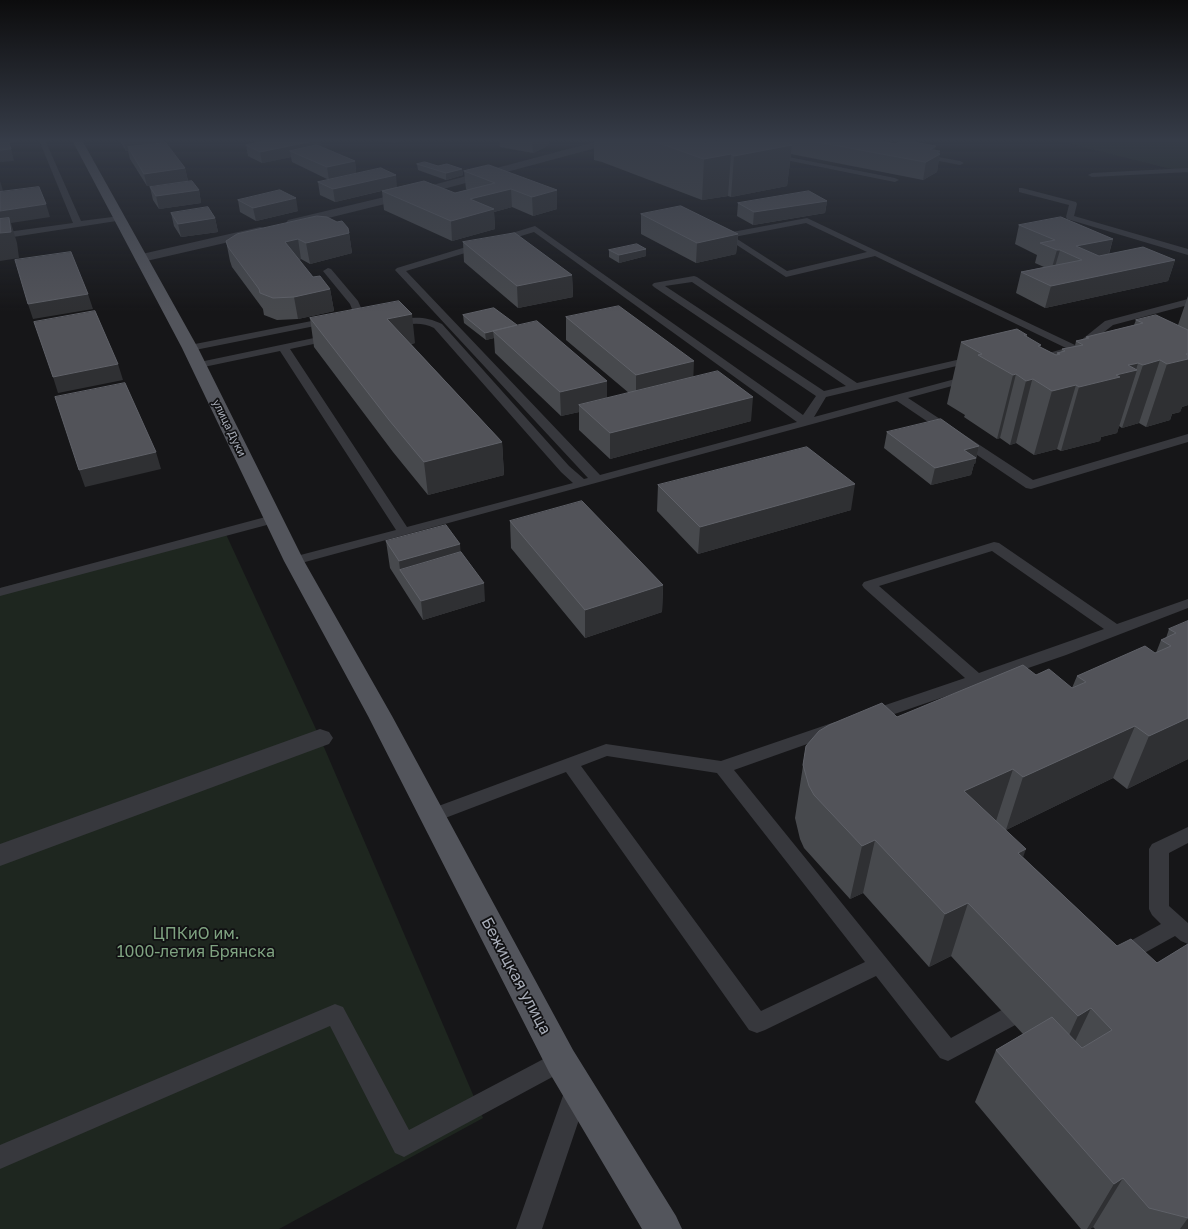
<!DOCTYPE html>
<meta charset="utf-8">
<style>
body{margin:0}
canvas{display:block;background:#161618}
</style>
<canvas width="1188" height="1229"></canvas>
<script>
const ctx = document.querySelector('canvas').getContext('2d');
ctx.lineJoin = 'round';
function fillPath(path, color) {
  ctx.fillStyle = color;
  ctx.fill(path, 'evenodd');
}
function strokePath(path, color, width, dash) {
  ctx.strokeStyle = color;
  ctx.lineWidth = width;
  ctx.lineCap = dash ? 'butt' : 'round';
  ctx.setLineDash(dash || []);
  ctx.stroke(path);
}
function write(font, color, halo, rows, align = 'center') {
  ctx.font = font + ' "Golos Text",sans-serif';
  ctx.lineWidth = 3.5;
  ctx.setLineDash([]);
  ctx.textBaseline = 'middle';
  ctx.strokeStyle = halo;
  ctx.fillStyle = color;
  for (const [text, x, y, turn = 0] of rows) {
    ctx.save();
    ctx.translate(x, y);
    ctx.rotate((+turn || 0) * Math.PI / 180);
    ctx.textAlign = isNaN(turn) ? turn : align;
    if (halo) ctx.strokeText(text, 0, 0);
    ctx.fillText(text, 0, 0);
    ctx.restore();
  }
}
const green = new Path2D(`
 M 1062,140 L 1188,140 L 1188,173 L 1058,141 Z
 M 224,530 L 320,738 L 483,1118 L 279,1229 L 0,1229 L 0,588 Z`);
const lane = new Path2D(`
 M 39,140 L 45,140 L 81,221 L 120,216 L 123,216 L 123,220 L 0,239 L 0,233 L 73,223 Z
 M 698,140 L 711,140 L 735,147 L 732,149 Z
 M 768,153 L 895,178 L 899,180 L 895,182 L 771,157 L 767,155 Z
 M 916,153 L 960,161 L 964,163 L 960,165 L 919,157 L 915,155 Z
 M 1188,168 L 1188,172 L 1092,177 L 1088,175 L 1092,173 Z
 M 1019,188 L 1022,188 L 1076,202 L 1077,204 L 1074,216 L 1188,249 L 1188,255 L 1067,219 L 1066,217 L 1069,205 L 1019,192 Z
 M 807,218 L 1075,345 L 1105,321 L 1188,299 L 1188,305 L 1113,325 L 1080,351 L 1036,363 L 1031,360 L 1032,358 L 1066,348 L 875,256 L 786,277 L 723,236 L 727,233 ZM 806,223 L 867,252 L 787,271 L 734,237 Z
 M 535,226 L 803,415 L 816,396 L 654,287 L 652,285 L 654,283 L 694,276 L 697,277 L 857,383 L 961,359 L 966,362 L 965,364 L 826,397 L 814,417 L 970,375 L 974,376 L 975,378 L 974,380 L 908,398 L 1033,480 L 1188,434 L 1188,442 L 1031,489 L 1026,488 L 897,401 L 294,565 L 289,564 L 287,561 L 289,558 L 396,530 L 280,351 L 199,368 L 195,367 L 194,365 L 195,363 L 333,334 L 337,335 L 338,337 L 337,339 L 290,349 L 407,527 L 573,483 L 561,472 L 434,328 C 421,321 408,324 393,327 L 388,324 L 389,322 C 408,317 424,315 442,324 L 569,466 L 584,479 L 588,478 L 395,270 L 397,268 ZM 534,232 L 797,422 L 600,475 L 406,271 ZM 692,282 L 846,386 L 824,391 L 665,286 Z
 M 328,268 L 331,269 L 358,301 L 362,310 L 360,312 L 345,320 L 190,351 L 185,348 L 190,345 L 342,315 L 352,309 L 350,304 L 323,271 Z
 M 273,515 L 278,516 L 280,519 L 278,522 L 0,596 L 0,588 Z
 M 994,542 L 999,543 L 1117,624 L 1188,599 L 1188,608 L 1066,655 L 877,720 L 871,722 L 865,720 L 863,716 L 865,712 L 965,678 L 864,588 L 862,585 L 864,582 ZM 992,551 L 1104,629 L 979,673 L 879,586 Z
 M 835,722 L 841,724 L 843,728 L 841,732 L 734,770 L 951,1038 L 1018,1001 L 1026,998 L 1034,1001 L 1037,1008 L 1034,1015 L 948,1061 L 940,1058 L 876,976 L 765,1030 L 757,1033 L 749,1030 L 566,772 L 432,823 L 425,821 L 423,816 L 425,811 L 606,744 L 721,761 ZM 607,756 L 717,773 L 865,962 L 761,1011 L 581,766 Z
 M 1188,827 L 1188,843 L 1169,853 L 1169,906 L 1188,923 L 1188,944 L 1181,941 L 1175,936 L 1128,962 L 1121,965 L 1114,962 L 1111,956 L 1114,950 L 1161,924 L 1152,915 L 1149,909 L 1149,849 L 1152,844 Z
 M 335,1004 L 343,1007 L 409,1130 L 553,1054 L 561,1050 L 569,1054 L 572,1061 L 569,1068 L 404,1157 L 395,1153 L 330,1026 L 0,1169 L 0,1145 Z
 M 577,1079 L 585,1082 L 589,1090 L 542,1229 L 516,1229 L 565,1090 L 569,1082 Z`);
const street = new Path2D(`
 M 0,140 L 18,140 L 17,142 L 0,145 Z
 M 602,140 L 619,140 L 618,142 L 421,195 L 292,227 L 288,226 L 286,223 L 288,220 L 414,190 Z
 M 260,227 L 264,228 L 266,231 L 264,234 L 142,262 L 137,261 L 135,258 L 137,255 L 142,254 Z
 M 320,729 L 329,732 L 333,738 L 329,744 L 0,866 L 0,844 Z`);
const primary = new Path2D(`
 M 72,140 L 82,140 L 198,348 L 304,561 L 392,716 L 573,1050 L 676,1216 L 682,1229 L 642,1229 L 549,1072 L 368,716 L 284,561 L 182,348 Z`);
const wall = new Path2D(`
 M 119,140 L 162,140 L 162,143 L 185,168 L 188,181 L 147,186 L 130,159 L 128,151 L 126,151 Z
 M 320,140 L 321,147 L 355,161 L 356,173 L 329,180 L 292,162 L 291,157 L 262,163 L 248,156 L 246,145 Z
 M 376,140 L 403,140 L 395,143 Z
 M 499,140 L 549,140 L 549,145 L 533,153 L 500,147 Z
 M 594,140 L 695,140 L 705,143 L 731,140 L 875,140 L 940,151 L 937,172 L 923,180 L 791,154 L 787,186 L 731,197 L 728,196 L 702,200 L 602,162 L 594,160 Z
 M 417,164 L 462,169 L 463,175 L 446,180 L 418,170 Z
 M 489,165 L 557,209 L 533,216 L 512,207 L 494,212 L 495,229 L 452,241 L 384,210 L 382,191 L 390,189 L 335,202 L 320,195 L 318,182 L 397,187 L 455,193 L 467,190 L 466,189 L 464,171 Z
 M 150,187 L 199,190 L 201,203 L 159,209 L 153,200 Z
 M 238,200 L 298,211 L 256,221 L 240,212 Z
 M 827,201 L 825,213 L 753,225 L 737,216 L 738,203 Z
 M 171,213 L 215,218 L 218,232 L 181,237 L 174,226 Z
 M 641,214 L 738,234 L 736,254 L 696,263 L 641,234 Z
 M 1019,225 L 1113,239 L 1109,254 L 1175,260 L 1168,281 L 1045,308 L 1016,293 L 1021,272 L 1044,267 L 1035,263 L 1037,255 L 1015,244 Z
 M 349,233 L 352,253 L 310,264 L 301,259 L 299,260 L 313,277 L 330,289 L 334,311 L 298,319 L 277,320 L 264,315 L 263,309 L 232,267 L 230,261 L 226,241 Z
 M 463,242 L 572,275 L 573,297 L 518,308 L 464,262 Z
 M 646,249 L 646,256 L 619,263 L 609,257 L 609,250 Z
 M 1188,296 L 1188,405 L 1182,407 L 1180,412 L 1172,414 L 1170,420 L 1146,427 L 1139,423 L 1122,428 L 1119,426 L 1117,433 L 1101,437 L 1100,441 L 1061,451 L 1057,449 L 1034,455 L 1016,443 L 1010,445 L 1000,438 L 997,439 L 964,417 L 965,415 L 947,404 L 961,342 L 1027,335 L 1026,337 L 1041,347 L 1056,355 L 1057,353 L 1061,352 L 1062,349 L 1075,346 L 1076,341 L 1085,339 L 1086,337 L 1134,325 L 1136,320 L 1178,325 Z
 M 494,308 L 607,398 L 629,393 L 566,340 L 566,317 L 693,377 L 751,421 L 610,459 L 579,430 L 579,412 L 561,416 L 495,353 L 494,338 L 486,340 L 464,323 L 463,315 Z
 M 310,318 L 415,343 L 411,344 L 502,442 L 504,475 L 428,495 L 393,452 L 314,347 Z
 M 887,432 L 979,446 L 975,464 L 974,464 L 971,475 L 931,485 L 884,448 Z
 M 658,485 L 851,510 L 698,554 L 657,511 Z
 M 510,521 L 663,585 L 662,612 L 585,638 L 511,548 Z
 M 386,541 L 461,552 L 485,601 L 423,620 L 390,568 Z
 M 1188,621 L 1188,759 L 1127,789 L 1113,778 L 1006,830 L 1023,857 L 1117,946 L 1157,963 L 1188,944 L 1188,1229 L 1095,1229 L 1093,1227 L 1090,1229 L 1081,1229 L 975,1102 L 996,1050 L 1023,1034 L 951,956 L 929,967 L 863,893 L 850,899 L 804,848 L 800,839 L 795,818 L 806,746 L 897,717 L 1036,675 L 1072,688 L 1077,676 L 1156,653 L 1161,640 L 1166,638 L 1169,629 Z`);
const shadedWall = new Path2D(`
 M 123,140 L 162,140 L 163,147 L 128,147 L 128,151 L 126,151 Z
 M 318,140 L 320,140 L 322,151 L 290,151 L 291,157 L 262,163 L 260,152 Z
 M 395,140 L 403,140 L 395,143 Z
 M 534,140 L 549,140 L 549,145 L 533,153 L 532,141 Z
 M 792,145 L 787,186 L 731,197 L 734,156 Z
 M 936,146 L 934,157 L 937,153 L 940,151 L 937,172 L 923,180 L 926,162 L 930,150 Z
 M 11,149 L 14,161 L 0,162 L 0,150 Z
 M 731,154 L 728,196 L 702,200 L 704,159 Z
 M 355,161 L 356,173 L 329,180 L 327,167 Z
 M 185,168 L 188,181 L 147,186 L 144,174 Z
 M 462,169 L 463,175 L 446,180 L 446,173 Z
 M 396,175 L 397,187 L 335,202 L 333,189 Z
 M 0,181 L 4,194 L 0,200 Z
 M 511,189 L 512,207 L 494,212 L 495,229 L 452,241 L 451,221 L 470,199 Z
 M 199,190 L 201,203 L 159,209 L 156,196 Z
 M 557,190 L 557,209 L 533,216 L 532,197 Z
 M 296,198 L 298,211 L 256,221 L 253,208 Z
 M 827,201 L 825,213 L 753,225 L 754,212 Z
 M 46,204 L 50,217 L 11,223 L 17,243 L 19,258 L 0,261 L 0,211 Z
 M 215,218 L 218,232 L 181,237 L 178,224 Z
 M 349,233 L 352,253 L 310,264 L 306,243 Z
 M 738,234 L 736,254 L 696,263 L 697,243 Z
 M 298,239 L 301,259 L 289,262 L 285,242 Z
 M 1113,239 L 1107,259 L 1082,260 L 1076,246 Z
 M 646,249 L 646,256 L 619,263 L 619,255 Z
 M 1057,250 L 1060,250 L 1054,270 L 1051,271 Z
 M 1175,260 L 1168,281 L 1045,308 L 1051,286 Z
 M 572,275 L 573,297 L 518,308 L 517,286 Z
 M 330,289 L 334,311 L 298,319 L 294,297 Z
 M 88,294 L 93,309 L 33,319 L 28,304 Z
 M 412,314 L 415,343 L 391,348 L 387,319 Z
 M 493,331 L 494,338 L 486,340 L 485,333 Z
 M 1024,335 L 1027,335 L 1017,375 L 1016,374 L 1000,438 L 997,439 L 1013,375 Z
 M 1041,345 L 1016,443 L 1010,445 L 1026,381 L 1038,346 Z
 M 1186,354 L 1188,354 L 1188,405 L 1182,407 L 1180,412 L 1172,414 L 1170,420 L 1146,427 L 1167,364 Z
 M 1160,360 L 1139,423 L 1122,428 L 1143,365 Z
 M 694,361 L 693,385 L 636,399 L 636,375 Z
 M 1138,363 L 1136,370 L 1137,370 L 1117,433 L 1101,437 L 1100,441 L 1061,451 L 1079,387 L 1116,375 L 1128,365 Z
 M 118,364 L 123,380 L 58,393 L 53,377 Z
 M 607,381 L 607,405 L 579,405 L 579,412 L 561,416 L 560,392 Z
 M 1076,385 L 1057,449 L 1034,455 L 1052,391 Z
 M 753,397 L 751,421 L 610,459 L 610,433 Z
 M 502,442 L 504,475 L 428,495 L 424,462 Z
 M 979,446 L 975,464 L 974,464 L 971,475 L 931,485 L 935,468 L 964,450 Z
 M 156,452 L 161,469 L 85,487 L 79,470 Z
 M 855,484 L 851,510 L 698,554 L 700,527 Z
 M 460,544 L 462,570 L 400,570 L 399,561 Z
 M 484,583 L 485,601 L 423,620 L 421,601 Z
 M 663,585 L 662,612 L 585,638 L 585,610 Z
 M 1188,718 L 1188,759 L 1127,789 L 1149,736 Z
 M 1135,726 L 1113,778 L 1006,830 L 1023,777 Z
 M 1013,769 L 996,821 L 964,791 Z
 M 875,840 L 863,893 L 850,899 L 862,846 Z
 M 1026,849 L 1007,902 L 1018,853 Z
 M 968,903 L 951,956 L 929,967 L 945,914 Z
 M 1091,1008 L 1066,1060 L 1054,1068 L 1078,1016 Z
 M 1123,1178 L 1093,1227 L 1090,1229 L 1087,1229 L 1114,1184 Z
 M 1188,1218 L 1188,1229 L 1180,1229 Z`);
const building = new Path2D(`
 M 0,140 L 8,140 L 11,149 L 0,150 Z
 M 269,140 L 318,140 L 260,152 L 246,145 Z
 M 651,140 L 695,140 L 705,143 L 731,140 L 779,140 L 792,145 L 734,156 L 731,154 L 704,159 Z
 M 807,140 L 875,140 L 895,144 L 902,140 L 904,140 L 936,146 L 930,150 L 940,151 L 937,153 L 940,154 L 926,162 Z
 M 166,143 L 185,168 L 144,174 L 128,147 Z
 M 317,145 L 355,161 L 327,167 L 290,151 Z
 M 425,162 L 438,166 L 447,164 L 462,169 L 446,173 L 417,164 Z
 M 489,165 L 557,190 L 532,197 L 511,189 L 470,199 L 494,209 L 451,221 L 382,191 L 424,181 L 455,193 L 495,183 L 464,171 Z
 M 381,168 L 396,175 L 333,189 L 318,182 Z
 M 192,181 L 199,190 L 156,196 L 150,187 Z
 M 39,187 L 46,204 L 0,211 L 0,192 Z
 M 280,190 L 296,198 L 253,208 L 238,200 Z
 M 809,191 L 827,201 L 754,212 L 738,203 Z
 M 681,206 L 738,234 L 697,243 L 641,214 Z
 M 208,207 L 215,218 L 178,224 L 171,213 Z
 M 317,216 L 327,217 L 337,222 L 342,221 L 348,228 L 349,233 L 306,243 L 298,239 L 285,242 L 313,277 L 320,276 L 330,289 L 294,297 L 273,298 L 260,293 L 259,289 L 228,247 L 226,241 L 237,234 Z
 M 1061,217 L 1113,239 L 1076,246 L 1099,256 L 1143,247 L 1175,260 L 1051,286 L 1021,272 L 1082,260 L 1060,250 L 1057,250 L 1040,243 L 1055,240 L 1019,225 Z
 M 9,218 L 11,232 L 0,233 L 0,219 Z
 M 515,233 L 572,275 L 517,286 L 463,242 Z
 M 637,244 L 646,249 L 619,255 L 609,250 Z
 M 71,252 L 88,294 L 28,304 L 15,260 Z
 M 399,301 L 412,314 L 387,319 L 502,442 L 424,462 L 389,420 L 310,318 Z
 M 619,306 L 694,361 L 636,375 L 566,317 Z
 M 494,308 L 517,325 L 485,333 L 463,315 Z
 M 95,311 L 118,364 L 53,377 L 34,322 Z
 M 1156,315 L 1188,330 L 1188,354 L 1186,354 L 1188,355 L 1188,359 L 1167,364 L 1160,360 L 1143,365 L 1138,363 L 1134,364 L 1128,365 L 1137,370 L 1116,375 L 1120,377 L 1079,387 L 1076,385 L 1052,391 L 1033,379 L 1026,381 L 1016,374 L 1013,375 L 978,355 L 982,354 L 961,342 L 1017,329 L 1027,335 L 1024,335 L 1041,345 L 1038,346 L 1056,355 L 1060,354 L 1057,353 L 1065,351 L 1062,349 L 1083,345 L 1076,341 L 1089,338 L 1086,337 L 1143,323 L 1136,320 Z
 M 537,321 L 607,381 L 560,392 L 493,331 Z
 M 718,371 L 753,397 L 610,433 L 579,405 Z
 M 125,383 L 156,452 L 79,470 L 55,397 Z
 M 941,419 L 979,446 L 964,450 L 976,458 L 935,468 L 887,432 Z
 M 807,447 L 855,484 L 700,527 L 658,485 Z
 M 582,501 L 663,585 L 585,610 L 510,521 Z
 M 446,525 L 460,544 L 399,561 L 386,541 Z
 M 461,552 L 484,583 L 421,601 L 400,570 Z
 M 1188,621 L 1188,718 L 1149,736 L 1135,726 L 1023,777 L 1013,769 L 964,791 L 1026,849 L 1018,853 L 1117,946 L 1131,939 L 1157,963 L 1188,944 L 1188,1218 L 1149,1208 L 1123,1178 L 1114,1184 L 996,1050 L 1052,1017 L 1082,1048 L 1112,1030 L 1091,1008 L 1078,1016 L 968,903 L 945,914 L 875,840 L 862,846 L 814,795 L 809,786 L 803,765 L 806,746 L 819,731 L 829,725 L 882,703 L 897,717 L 1023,665 L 1036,675 L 1049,669 L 1072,688 L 1086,682 L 1077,676 L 1145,646 L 1155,653 L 1171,646 L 1161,640 L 1176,633 L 1169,629 Z`);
const farStreetnames = [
 ["улица Дуки",229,428,64]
];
const nearParknames = [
 ["ЦПКиО им.",196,934],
 ["1000-летия Брянска",196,952]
];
const nearStreetnames = [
 ["Бежицкая улица",516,976,62]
];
fillPath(green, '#1e261f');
fillPath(lane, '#37383d');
fillPath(street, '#37383d');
fillPath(primary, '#53555c');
fillPath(wall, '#47494d');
fillPath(shadedWall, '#2f3033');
fillPath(building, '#525359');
strokePath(building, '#5f6168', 1);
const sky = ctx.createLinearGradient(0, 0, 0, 312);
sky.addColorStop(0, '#0c0c0d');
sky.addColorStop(0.45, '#363c48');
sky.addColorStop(1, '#363c4800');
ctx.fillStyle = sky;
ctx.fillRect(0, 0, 1188, 312);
write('11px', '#a8adb8', '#111113', farStreetnames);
write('16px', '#7fa381', '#111113', nearParknames);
write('16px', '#a8adb8', '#111113', nearStreetnames);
</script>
